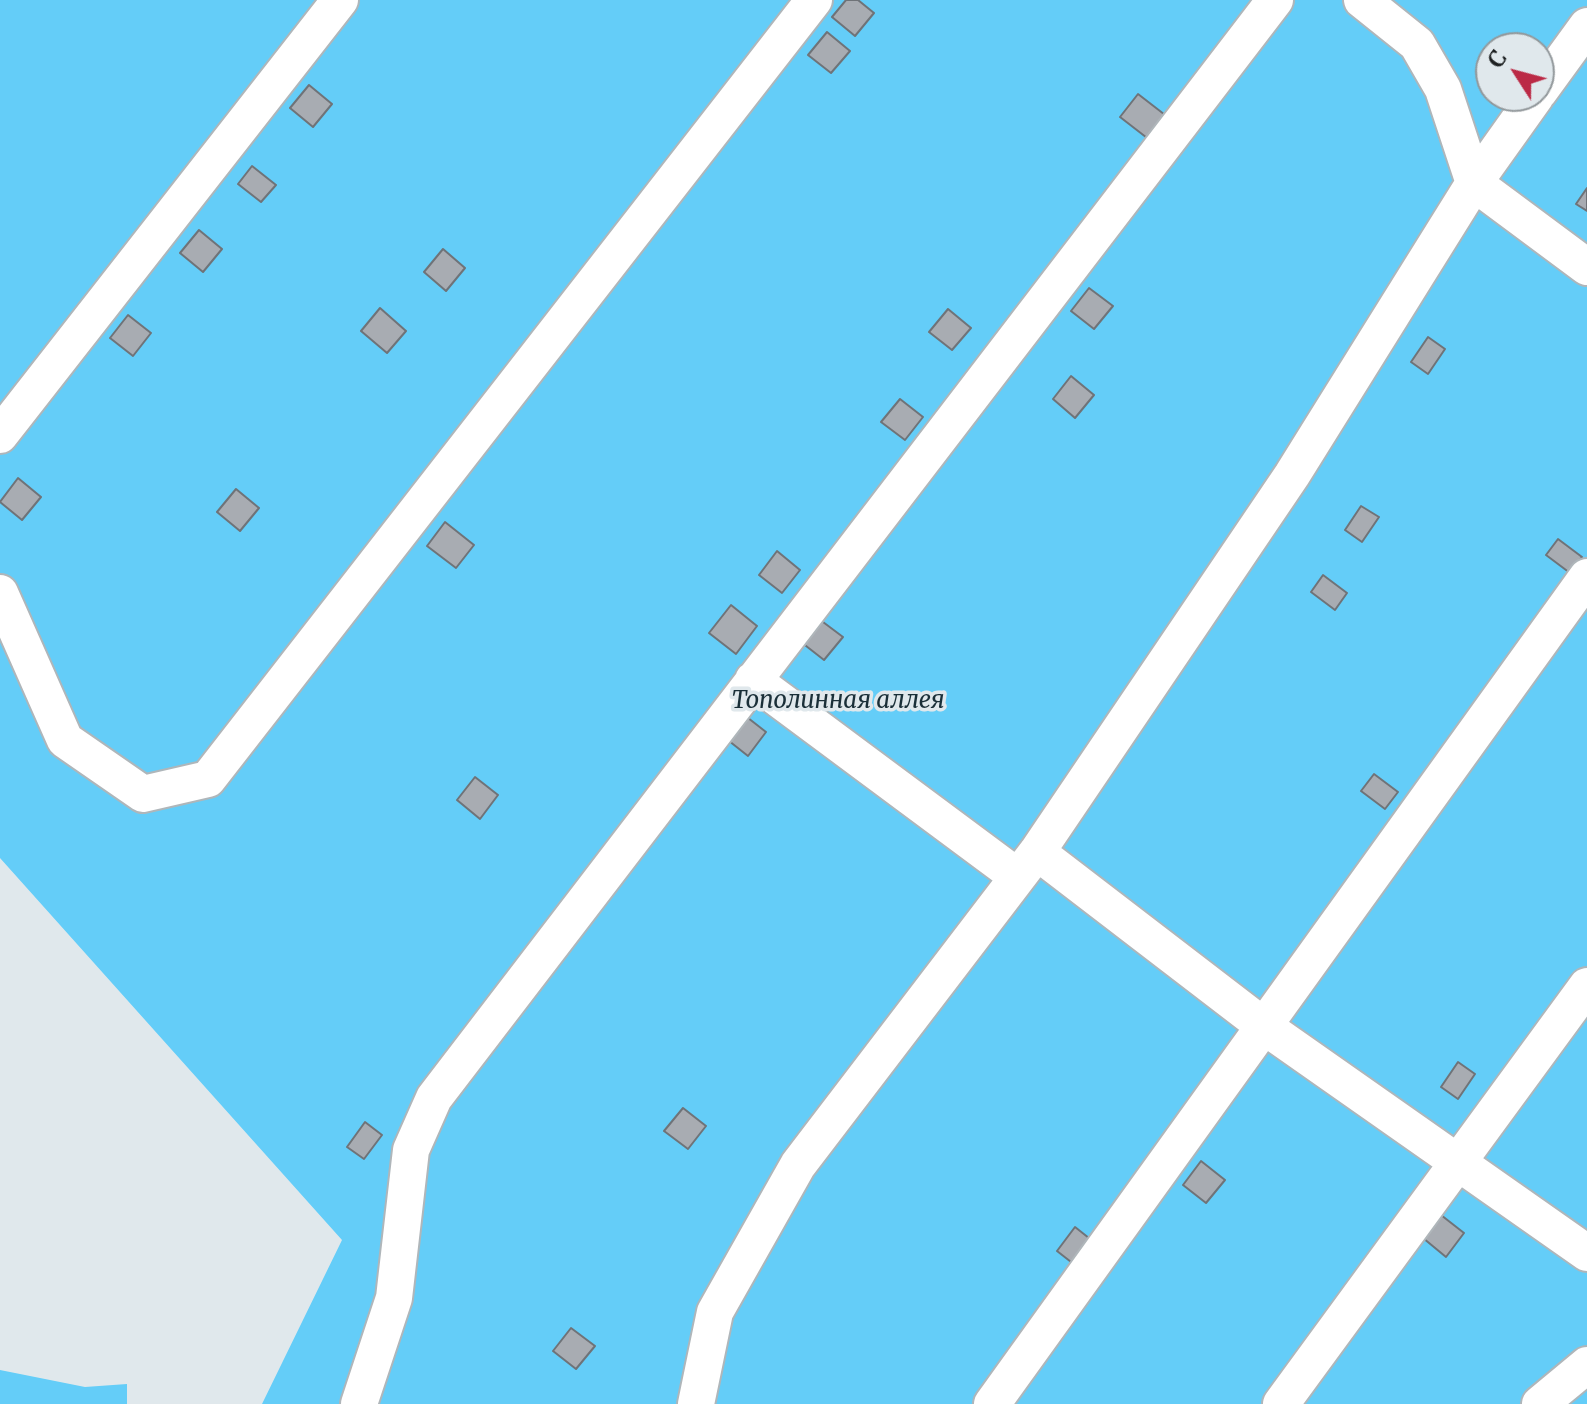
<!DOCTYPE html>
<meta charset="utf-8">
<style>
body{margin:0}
#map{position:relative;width:1587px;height:1404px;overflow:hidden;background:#e0e8ec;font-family:Merriweather,serif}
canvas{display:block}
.north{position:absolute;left:1475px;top:32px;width:80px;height:80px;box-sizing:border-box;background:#e0e8ec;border:2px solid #92989b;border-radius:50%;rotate:306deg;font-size:22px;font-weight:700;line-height:32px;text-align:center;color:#1d2021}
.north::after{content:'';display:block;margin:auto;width:28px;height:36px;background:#bb2a46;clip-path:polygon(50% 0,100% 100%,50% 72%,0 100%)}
</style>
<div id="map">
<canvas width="1587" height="1404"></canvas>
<div class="north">С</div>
</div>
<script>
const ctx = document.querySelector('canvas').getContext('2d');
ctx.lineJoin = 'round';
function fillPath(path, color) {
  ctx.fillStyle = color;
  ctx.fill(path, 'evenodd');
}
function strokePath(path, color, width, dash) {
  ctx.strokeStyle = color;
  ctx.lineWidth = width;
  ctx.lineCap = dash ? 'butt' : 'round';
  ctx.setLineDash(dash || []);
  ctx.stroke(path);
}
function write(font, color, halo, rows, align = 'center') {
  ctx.font = font + ' Merriweather,serif';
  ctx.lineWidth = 7;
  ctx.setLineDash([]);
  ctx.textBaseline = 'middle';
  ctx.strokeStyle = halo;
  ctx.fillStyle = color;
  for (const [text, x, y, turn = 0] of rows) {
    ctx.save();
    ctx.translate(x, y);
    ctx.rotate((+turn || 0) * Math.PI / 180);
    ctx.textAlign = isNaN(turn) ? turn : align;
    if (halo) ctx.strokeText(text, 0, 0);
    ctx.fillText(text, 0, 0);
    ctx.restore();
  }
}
const green = new Path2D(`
 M 0,0 L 1587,0 L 1587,1404 L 262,1404 L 342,1240 L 0,858 ZM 1491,48 L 1539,48 L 1539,96 L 1491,96 Z
 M 0,1370 L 85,1387 L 127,1384 L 127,1404 L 0,1404 Z`);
const building = new Path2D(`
 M 846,0 L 858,0 L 874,13 L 855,36 L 832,17 Z
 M 827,32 L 850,51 L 831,73 L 808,55 Z
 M 309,85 L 332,104 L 313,127 L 290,108 Z
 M 1138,94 L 1169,118 L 1151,141 L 1120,117 Z
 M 252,166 L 276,185 L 261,202 L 238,184 Z
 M 1587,188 L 1587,211 L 1576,204 Z
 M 199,230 L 222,249 L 203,272 L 180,253 Z
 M 443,249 L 465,268 L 446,291 L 424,272 Z
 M 1089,288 L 1113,306 L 1094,329 L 1071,311 Z
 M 380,308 L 406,331 L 387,353 L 361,331 Z
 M 948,309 L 971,328 L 952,350 L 929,332 Z
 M 128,315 L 151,333 L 133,356 L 110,338 Z
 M 1428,337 L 1445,349 L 1428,374 L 1411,362 Z
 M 1071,376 L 1094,395 L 1075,418 L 1053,399 Z
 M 900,399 L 923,417 L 905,440 L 881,422 Z
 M 18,478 L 41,497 L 22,520 L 0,502 Z
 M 236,489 L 259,508 L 240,531 L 217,512 Z
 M 1361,506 L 1379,517 L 1362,542 L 1345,530 Z
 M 445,522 L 474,545 L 456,568 L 427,546 Z
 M 1558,539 L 1582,557 L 1570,573 L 1546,555 Z
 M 777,551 L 800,570 L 782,593 L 759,575 Z
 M 1323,575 L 1347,593 L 1335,610 L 1311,592 Z
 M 731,605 L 757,626 L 736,654 L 709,633 Z
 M 819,619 L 843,637 L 824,660 L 801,642 Z
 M 743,714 L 766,732 L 748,756 L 724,737 Z
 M 1374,774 L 1398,792 L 1385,809 L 1361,791 Z
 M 475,777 L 498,795 L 480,819 L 457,800 Z
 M 1458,1062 L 1475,1074 L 1458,1099 L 1441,1087 Z
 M 683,1108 L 706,1126 L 688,1149 L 664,1131 Z
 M 365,1122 L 382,1135 L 364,1159 L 347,1147 Z
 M 1201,1161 L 1225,1180 L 1206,1203 L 1183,1185 Z
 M 1441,1215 L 1464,1233 L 1446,1257 L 1423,1238 Z
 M 1075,1227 L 1099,1246 L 1080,1269 L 1057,1251 Z
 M 571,1328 L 595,1346 L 576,1369 L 553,1351 Z`);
const minor = new Path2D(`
 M 1362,0 L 1417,44 L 1443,89 L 1474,183 L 1587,267
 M 1539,92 L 1587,26
 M 0,435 L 340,0
 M 0,593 L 65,740 L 143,794 L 208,779 L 814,0
 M 753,680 L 1018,877
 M 1037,852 L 1265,1027 L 1587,1253
 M 359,1404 L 394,1298 L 411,1150 L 434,1098 L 1275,0
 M 696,1404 L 715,1312 L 798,1165 L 1037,852 L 1292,475 L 1474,183 L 1536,96
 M 992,1404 L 1587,577
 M 1281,1404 L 1587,986
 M 1540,1404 L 1587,1365`);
const parkNames = [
 ["Тополинная аллея",838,701]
];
fillPath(green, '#64cdf8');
fillPath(building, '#a8acb2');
strokePath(building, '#6f7378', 2);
strokePath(minor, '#afb6ba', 40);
strokePath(minor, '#fff', 36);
write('italic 24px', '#1a2f38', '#e0e8ec', parkNames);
</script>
